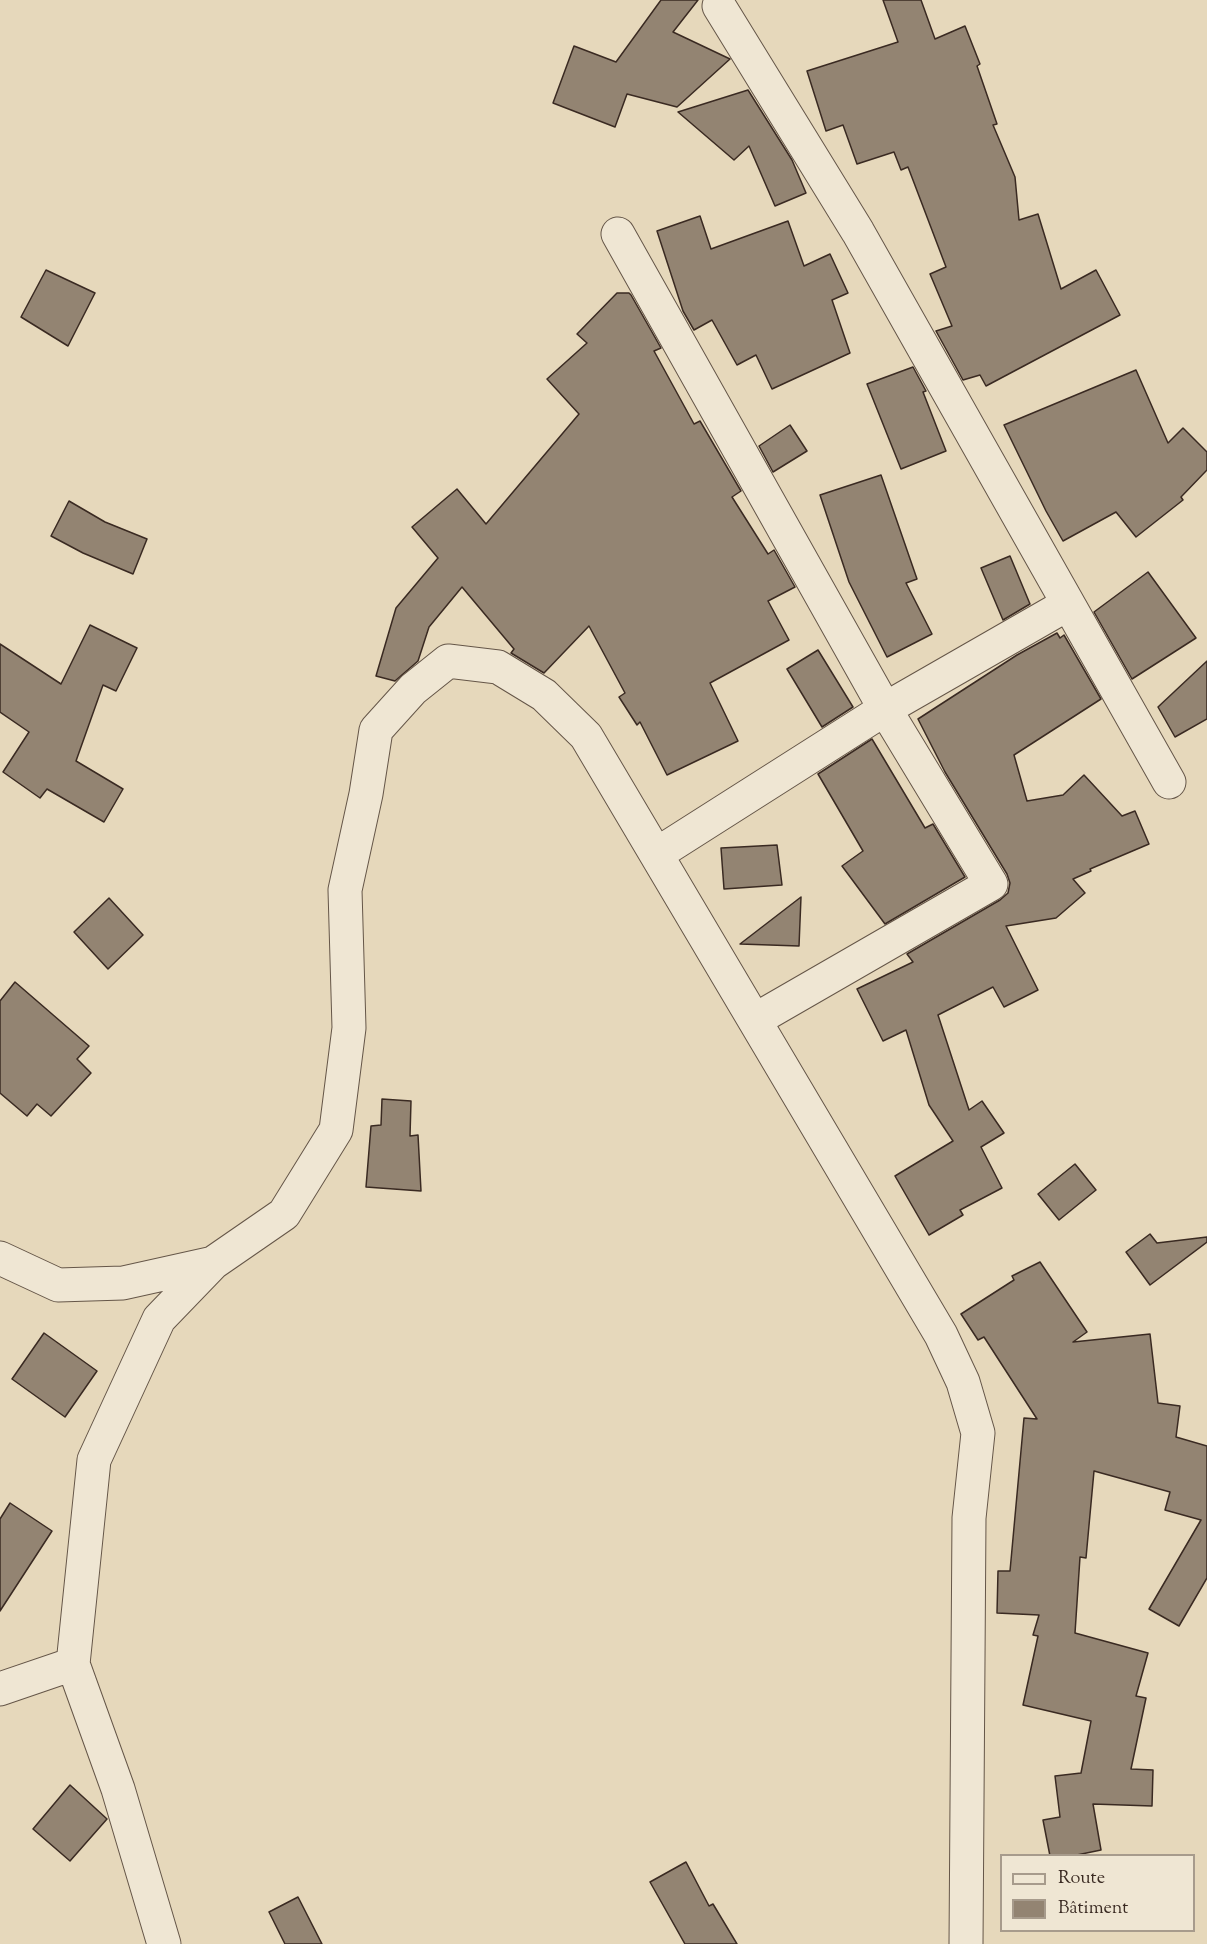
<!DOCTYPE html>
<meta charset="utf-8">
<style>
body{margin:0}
#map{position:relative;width:1207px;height:1944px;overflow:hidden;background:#e6d8bb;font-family:"Sorts Mill Goudy",serif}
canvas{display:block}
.legend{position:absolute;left:1000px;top:1854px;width:195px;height:78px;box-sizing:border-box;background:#efe6d3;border:2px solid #a79b8c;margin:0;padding:8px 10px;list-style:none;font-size:18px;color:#3a2a22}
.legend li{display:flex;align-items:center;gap:12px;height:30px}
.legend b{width:30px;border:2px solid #a79b8c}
</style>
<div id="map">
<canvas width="1207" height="1944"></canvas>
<ul class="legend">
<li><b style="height:8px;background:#efe6d3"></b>Route</li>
<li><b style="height:16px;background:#938472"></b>Bâtiment</li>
</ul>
</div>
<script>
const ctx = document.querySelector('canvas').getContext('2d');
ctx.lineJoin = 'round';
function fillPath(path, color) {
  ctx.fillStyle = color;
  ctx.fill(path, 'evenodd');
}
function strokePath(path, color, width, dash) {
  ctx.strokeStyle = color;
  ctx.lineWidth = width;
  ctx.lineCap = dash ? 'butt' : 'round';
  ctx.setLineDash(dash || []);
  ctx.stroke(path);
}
const building = new Path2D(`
 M 661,0 L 698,0 L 673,32 L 730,59 L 677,107 L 627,94 L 615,127 L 553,103 L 574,46 L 616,62 Z
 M 883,0 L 921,0 L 935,39 L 965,26 L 980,64 L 977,66 L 997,124 L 993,125 L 1015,177 L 1019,220 L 1038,214 L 1061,289 L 1096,270 L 1120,315 L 986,386 L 980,375 L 963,380 L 936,331 L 952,326 L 930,274 L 946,267 L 908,167 L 901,170 L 894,152 L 857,164 L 843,125 L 826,131 L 807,71 L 898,42 Z
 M 748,90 L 792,160 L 806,193 L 775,206 L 749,146 L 734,160 L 678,112 Z
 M 700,216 L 711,249 L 788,221 L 804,266 L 830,254 L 848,293 L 832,300 L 850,353 L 772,389 L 756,355 L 737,365 L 712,320 L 694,330 L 683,311 L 657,231 Z
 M 46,270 L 95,293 L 68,346 L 21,317 Z
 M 617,293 L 629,293 L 631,295 L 661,348 L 654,351 L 694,424 L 700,421 L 741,491 L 732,497 L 768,554 L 774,550 L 795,587 L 768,601 L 789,640 L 710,683 L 738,741 L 667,775 L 640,722 L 637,725 L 619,697 L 625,693 L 589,626 L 544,673 L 511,653 L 514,649 L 462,587 L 429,627 L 418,661 L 395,681 L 376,676 L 396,608 L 438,558 L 412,527 L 457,489 L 486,524 L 579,414 L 547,379 L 587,343 L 577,334 Z
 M 913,367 L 926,391 L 923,392 L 946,451 L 901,469 L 867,384 Z
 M 1136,370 L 1168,443 L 1183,428 L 1207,452 L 1207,470 L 1181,497 L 1183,500 L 1136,537 L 1116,512 L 1063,541 L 1046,511 L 1004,425 Z
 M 790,425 L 807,451 L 773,472 L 759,446 Z
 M 881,475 L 917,579 L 906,583 L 932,634 L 887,657 L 849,582 L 820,495 Z
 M 69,501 L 105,522 L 147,539 L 133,574 L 83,553 L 51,536 Z
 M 1010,556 L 1030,604 L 1003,620 L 981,568 Z
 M 1148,572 L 1196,638 L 1132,679 L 1094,612 Z
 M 90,625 L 137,648 L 116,691 L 103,685 L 76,761 L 123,789 L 104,822 L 47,789 L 40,798 L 3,772 L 29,732 L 0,712 L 0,644 L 61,684 Z
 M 1057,633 L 1060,638 L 1064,635 L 1101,699 L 1014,755 L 1027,801 L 1063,795 L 1084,775 L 1122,816 L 1135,811 L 1149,844 L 1090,869 L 1091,871 L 1073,879 L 1085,893 L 1056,918 L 1006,926 L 1038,990 L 1004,1007 L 993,987 L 938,1015 L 969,1110 L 982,1101 L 1004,1133 L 981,1147 L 1002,1188 L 960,1210 L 963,1215 L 929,1235 L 895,1176 L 953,1141 L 929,1105 L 906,1030 L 883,1041 L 857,989 L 913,962 L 907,954 L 1000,900 L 1008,893 L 1010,883 L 1007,874 L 945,772 L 918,719 L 1017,655 Z
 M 818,650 L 853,707 L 822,727 L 787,669 Z
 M 1207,661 L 1207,719 L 1175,737 L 1158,707 Z
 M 872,739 L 925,828 L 933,824 L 965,877 L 885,924 L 842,866 L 863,851 L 818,774 Z
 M 777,845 L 782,885 L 724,889 L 721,848 Z
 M 801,897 L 799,946 L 740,944 Z
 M 109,898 L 143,935 L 108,969 L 74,932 Z
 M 15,982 L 89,1046 L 77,1059 L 91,1073 L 51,1116 L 37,1104 L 27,1116 L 0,1093 L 0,1001 Z
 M 382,1099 L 411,1101 L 410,1136 L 418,1135 L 421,1191 L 366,1187 L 371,1126 L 381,1125 Z
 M 1075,1164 L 1096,1190 L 1059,1220 L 1038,1194 Z
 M 1150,1234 L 1157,1243 L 1207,1237 L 1207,1242 L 1150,1285 L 1126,1252 Z
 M 1040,1262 L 1087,1332 L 1073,1342 L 1150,1334 L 1158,1403 L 1180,1406 L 1176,1437 L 1207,1446 L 1207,1578 L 1179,1626 L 1149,1609 L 1201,1520 L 1165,1510 L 1170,1492 L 1094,1471 L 1086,1558 L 1080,1557 L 1075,1633 L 1148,1653 L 1136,1696 L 1146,1698 L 1131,1769 L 1153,1770 L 1152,1806 L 1093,1804 L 1101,1850 L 1072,1856 L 1050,1856 L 1043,1820 L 1060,1817 L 1055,1776 L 1081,1773 L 1091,1721 L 1023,1705 L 1038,1636 L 1033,1635 L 1039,1615 L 997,1613 L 998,1571 L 1010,1571 L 1024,1418 L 1037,1419 L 984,1337 L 978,1340 L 961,1314 L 1014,1280 L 1012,1276 Z
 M 44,1333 L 97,1371 L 65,1417 L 12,1379 Z
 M 10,1503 L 52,1531 L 0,1611 L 0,1519 Z
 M 70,1785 L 107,1819 L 70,1861 L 33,1829 Z
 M 686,1862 L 709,1906 L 713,1904 L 737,1944 L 685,1944 L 650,1882 Z
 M 298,1897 L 322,1944 L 285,1944 L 269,1912 Z`);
const minor = new Path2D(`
 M 719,6 L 858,232 L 1169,782
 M 618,234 L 885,709 L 991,884 L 755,1020
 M 657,854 L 885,709 L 1068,604
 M 0,1258 L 58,1285 L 123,1283 L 213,1263 L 284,1214 L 336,1130 L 349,1028 L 345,890 L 366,794 L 376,730 L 413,689 L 448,661 L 498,667 L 544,695 L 586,736 L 941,1335 L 963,1382 L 978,1433 L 969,1518 L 966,1944
 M 0,1689 L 73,1664
 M 164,1944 L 118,1789 L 73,1664 L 94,1460 L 159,1319 L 213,1263`);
fillPath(building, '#938472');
strokePath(building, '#3a2a22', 1.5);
strokePath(minor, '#655648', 35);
strokePath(minor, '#efe6d3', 33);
</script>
